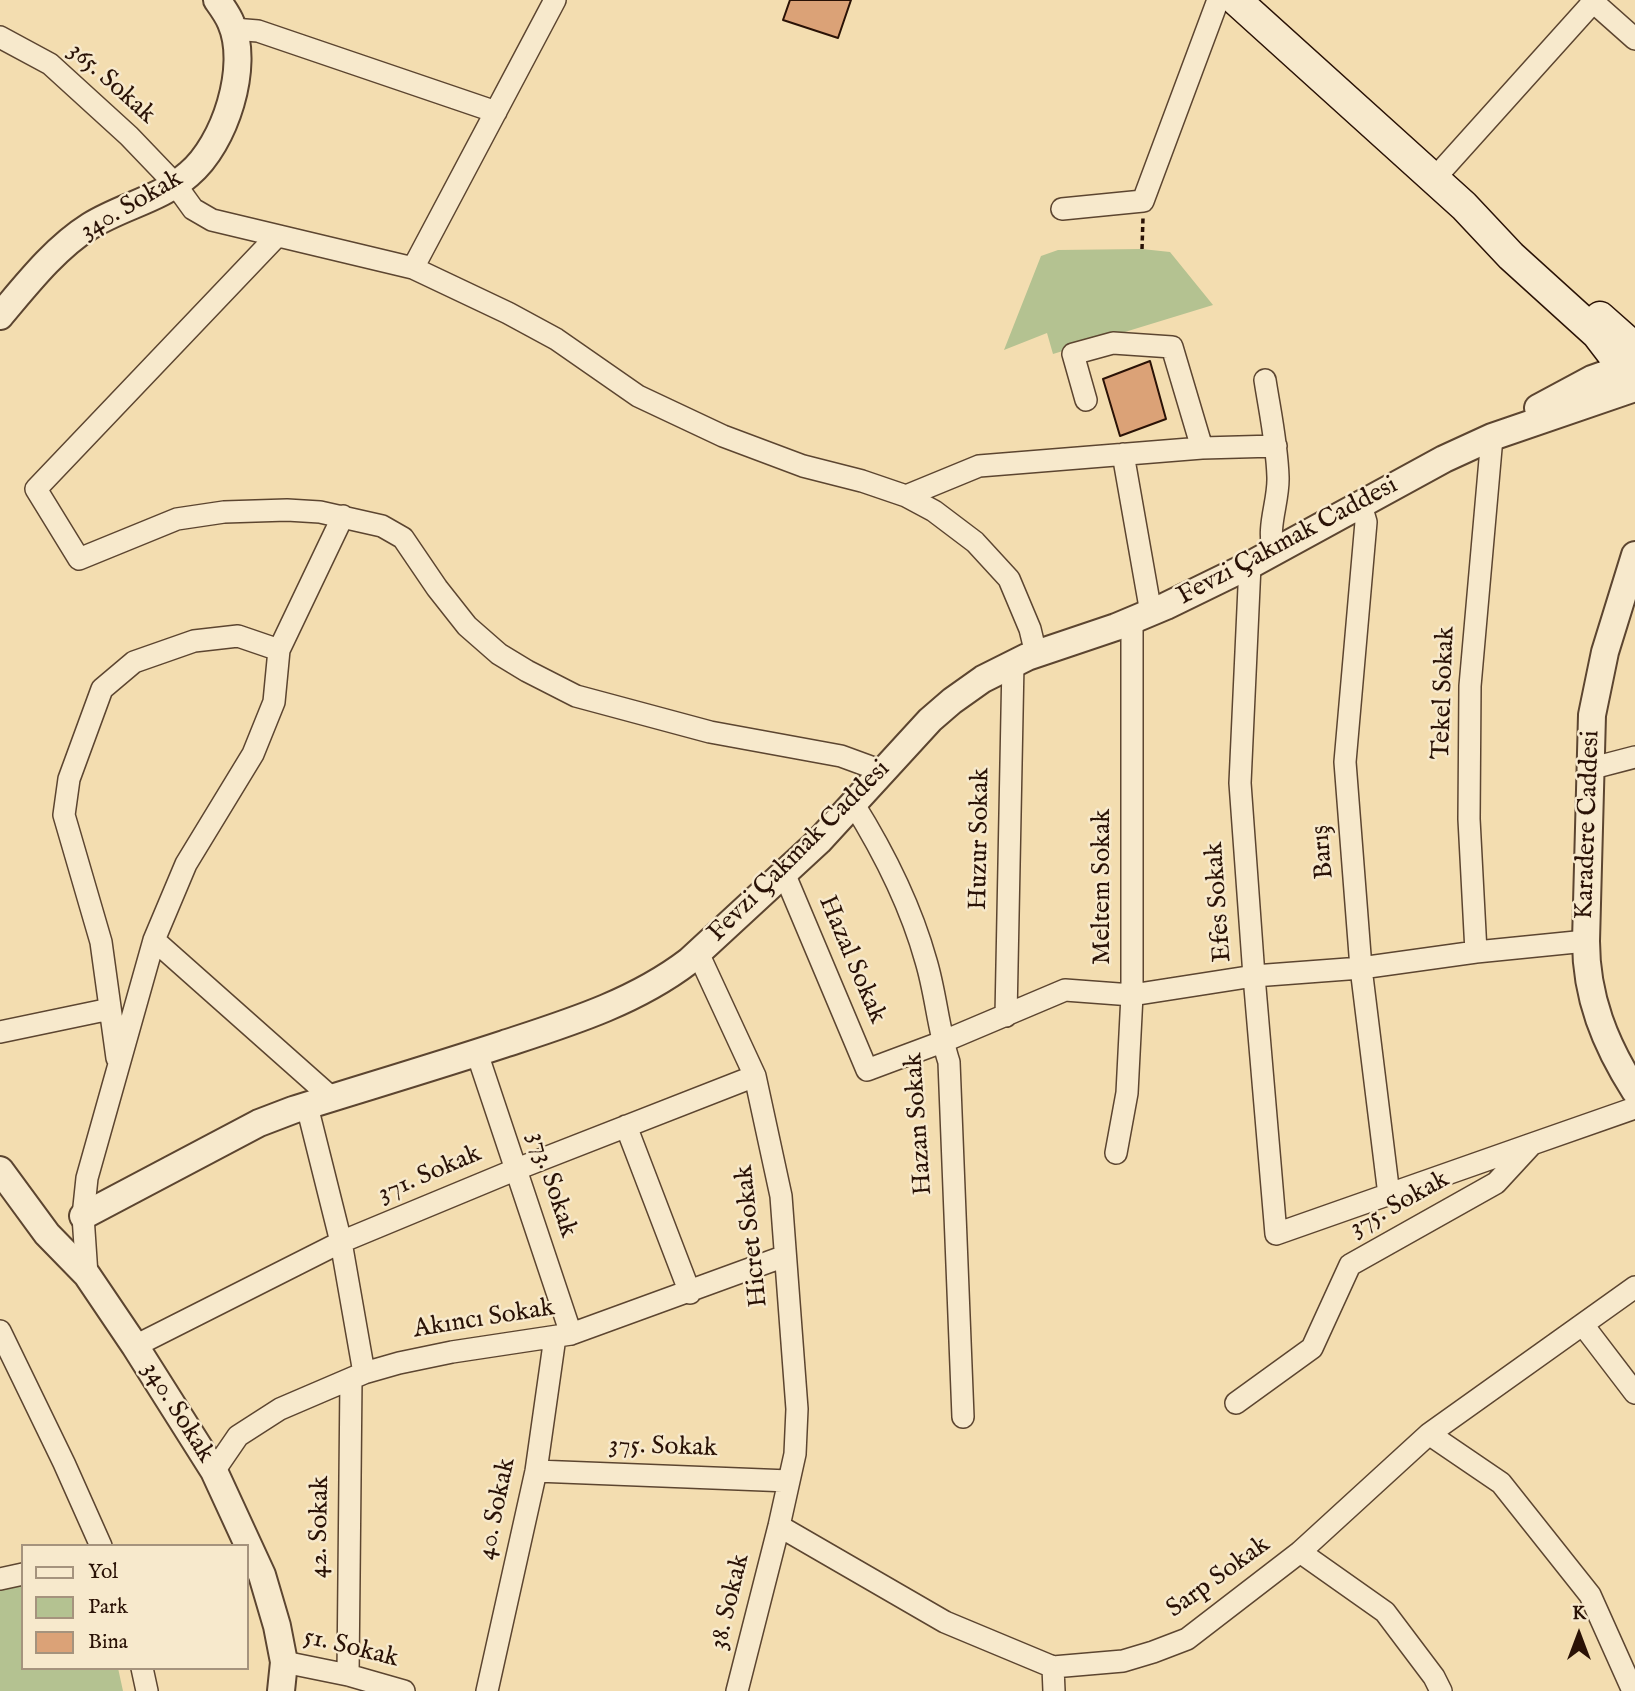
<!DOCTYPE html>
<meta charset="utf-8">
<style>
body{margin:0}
#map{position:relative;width:1635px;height:1691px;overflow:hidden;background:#f3ddb0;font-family:"IM FELL English",serif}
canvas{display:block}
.legend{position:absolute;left:21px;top:1544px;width:228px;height:126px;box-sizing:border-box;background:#f7e9cc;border:2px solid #a5937d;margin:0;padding:9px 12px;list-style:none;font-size:21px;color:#2a1206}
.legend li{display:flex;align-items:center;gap:14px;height:35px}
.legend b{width:35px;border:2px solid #a5937d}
.north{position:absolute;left:1544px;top:1600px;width:70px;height:70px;-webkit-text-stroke:5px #f7e9cc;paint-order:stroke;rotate:0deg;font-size:19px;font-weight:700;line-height:28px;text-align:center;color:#2a1206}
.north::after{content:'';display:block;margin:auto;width:24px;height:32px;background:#2a1206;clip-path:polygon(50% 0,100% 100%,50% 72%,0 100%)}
</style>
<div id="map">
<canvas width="1635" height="1691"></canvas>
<ul class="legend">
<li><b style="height:9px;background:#f7e9cc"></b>Yol</li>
<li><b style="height:19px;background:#b4c291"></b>Park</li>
<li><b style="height:19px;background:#dba277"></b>Bina</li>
</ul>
<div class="north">K</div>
</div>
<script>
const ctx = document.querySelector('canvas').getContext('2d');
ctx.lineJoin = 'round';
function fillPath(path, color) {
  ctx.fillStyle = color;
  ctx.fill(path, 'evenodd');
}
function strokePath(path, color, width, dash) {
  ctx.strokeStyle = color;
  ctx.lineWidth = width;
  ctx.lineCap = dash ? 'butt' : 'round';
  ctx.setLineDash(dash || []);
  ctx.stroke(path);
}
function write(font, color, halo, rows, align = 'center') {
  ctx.font = font + ' "IM FELL English",serif';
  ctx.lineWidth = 5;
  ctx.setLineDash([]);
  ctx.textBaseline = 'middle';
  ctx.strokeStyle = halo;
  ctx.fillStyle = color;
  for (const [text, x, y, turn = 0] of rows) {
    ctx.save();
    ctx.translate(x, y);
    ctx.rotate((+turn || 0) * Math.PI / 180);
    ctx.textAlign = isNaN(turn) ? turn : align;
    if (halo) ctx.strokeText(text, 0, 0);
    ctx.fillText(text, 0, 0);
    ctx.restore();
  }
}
const green = new Path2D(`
 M 1142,249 L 1170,252 L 1213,305 L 1053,354 L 1047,333 L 1004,350 L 1041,256 L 1058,250 Z
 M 0,1584 L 23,1584 L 23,1668 L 118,1668 L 123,1691 L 0,1691 Z`);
const building = new Path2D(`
 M 790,0 L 851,0 L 838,38 L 783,20 Z
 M 1150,361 L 1166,419 L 1120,436 L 1103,379 Z`);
const path = new Path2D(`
 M 1142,249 L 1143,218`);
const minor = new Path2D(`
 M 1591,0 L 1635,39
 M 233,29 L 258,31 L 496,112
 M 0,37 L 50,64 L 129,136 L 175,184 L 193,209 L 212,220 L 413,268 L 508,313 L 556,339 L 638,396 L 723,436 L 803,466 L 862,481 L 906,496 L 934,511 L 975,542 L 1009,579 L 1030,629 L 1036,654
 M 1434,179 L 1595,0
 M 1062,209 L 1143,201 L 1218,0
 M 277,236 L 36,489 L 79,559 L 177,519 L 224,512 L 287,510 L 320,512 L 382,526 L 403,538 L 437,588 L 467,626 L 499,654 L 527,671 L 576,696 L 710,732 L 841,756 L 882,771
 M 413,268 L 555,0
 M 1265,380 C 1270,412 1277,444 1278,477 C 1279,502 1266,527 1274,552
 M 1086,400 L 1073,354 L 1113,343 L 1172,347 L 1202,448
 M 1123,454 L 1151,613
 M 906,496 L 979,466 L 1202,448 L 1276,446
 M 1361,505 L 1366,522 L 1345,762 L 1361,968 L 1389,1195
 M 1250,565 L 1240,783 L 1254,976 L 1276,1234 L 1532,1144
 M 1589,769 L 1635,757
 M 853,803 C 883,851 911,907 926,961 C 936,994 938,1029 949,1062 L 963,1417
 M 784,873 L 867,1070 L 942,1042 L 1065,990 L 1132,995 L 1254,976 L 1361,968 L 1476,952 L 1586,941
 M 154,940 L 332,1098
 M 1476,952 L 1469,819 L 1470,686 L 1492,437
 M 698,953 L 755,1076 L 781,1196 L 797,1409 L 795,1454 L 779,1526 L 737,1691
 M 1006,1016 L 1013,663
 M 0,1032 L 110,1009
 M 477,1053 L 571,1334
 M 117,1058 L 101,942 L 64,815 L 69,779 L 102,689 L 134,662 L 194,641 L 238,636 L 279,650
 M 307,1106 L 341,1242 L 364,1373
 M 626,1126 L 690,1293
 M 1116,1153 L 1127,1093 L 1132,995 L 1132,620
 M 87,1275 L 83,1216 L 87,1178 L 154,940 L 186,864 L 253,754 L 274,702 L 279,650 L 343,516
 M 1583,1325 L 1635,1393
 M 0,1331 L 64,1463 L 101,1546
 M 135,1346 L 341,1242 L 517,1169 L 755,1076
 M 1236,1403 L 1312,1348 L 1350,1265 L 1496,1183 L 1532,1144 L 1635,1108
 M 1429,1434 L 1501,1483 L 1590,1595 L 1633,1691
 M 214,1471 L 238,1436 L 280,1409 L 364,1373 L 399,1363 L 452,1352 L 571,1334 L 785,1256
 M 536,1471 L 789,1481
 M 779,1526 L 945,1622 L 1053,1667 L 1123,1661 L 1153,1652 L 1187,1639 L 1300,1552 L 1429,1434 L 1635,1287
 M 1300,1552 L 1385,1612 L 1434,1677 L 1441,1691
 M 0,1579 L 23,1574
 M 284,1662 L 348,1675 L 404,1691
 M 1053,1667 L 1054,1691
 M 142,1668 L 147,1691
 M 348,1675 L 351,1379
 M 487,1691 L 536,1471 L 555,1337`);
const tertiary = new Path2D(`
 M 0,316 C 27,284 55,248 90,226 C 122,206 161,199 189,174 C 225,144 250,66 231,23 C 228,15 222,7 217,0
 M 1538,408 L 1592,379 L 1623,368
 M 1635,555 L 1605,652 L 1592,715 L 1586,941 C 1586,997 1605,1044 1635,1091
 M 0,1170 L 47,1234 L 87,1275 L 135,1346 L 214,1471 L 262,1575 L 277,1626 L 284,1662 L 281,1691
 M 83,1216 L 259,1123 L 293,1110 C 363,1088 434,1067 504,1044 C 568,1023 634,1003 689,961 L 819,841 L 930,720 L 952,701 L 983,679 L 1027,657 L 1116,627 L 1166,606 L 1250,565 L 1444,459 L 1492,437 L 1635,388`);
const secondary = new Path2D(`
 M 1236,0 L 1464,206 L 1511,256 L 1597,334 L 1623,368 L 1635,378
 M 1600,317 L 1635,348`);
const streetNames = [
 ["365. Sokak",111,84,42],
 ["340. Sokak",132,206,-30],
 ["Fevzi Çakmak Caddesi",1288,542,-28],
 ["Tekel Sokak",1445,693,-88],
 ["Karadere Caddesi",1589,825,-88],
 ["Huzur Sokak",981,839,-89],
 ["Fevzi Çakmak Caddesi",800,852,-45],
 ["Barış",1324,852,-95],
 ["Meltem Sokak",1104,887,-90],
 ["Efes Sokak",1220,902,-94],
 ["Hazal Sokak",851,960,67],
 ["Hazan Sokak",920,1124,-94],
 ["371. Sokak",430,1175,-23],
 ["373. Sokak",551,1185,72],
 ["375. Sokak",1400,1205,-29],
 ["Hicret Sokak",753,1236,-96],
 ["Akıncı Sokak",484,1320,-9],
 ["340. Sokak",177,1413,58],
 ["375. Sokak",663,1448,2],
 ["40. Sokak",498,1509,-78],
 ["42. Sokak",321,1527,-89],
 ["Sarp Sokak",1219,1578,-36],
 ["38. Sokak",731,1602,-76],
 ["51. Sokak",351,1649,14]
];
fillPath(green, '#b4c291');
fillPath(building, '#dba277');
strokePath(building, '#2a1206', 2);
strokePath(minor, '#5c4530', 24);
strokePath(tertiary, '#5c4530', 30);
strokePath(secondary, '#2a1206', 33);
strokePath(path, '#2a1206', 3.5, [5, 3.5]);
strokePath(minor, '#f7e9cc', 21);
strokePath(tertiary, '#f7e9cc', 26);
strokePath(secondary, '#f7e9cc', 30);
write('26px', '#2a1206', '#f7e9cc', streetNames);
</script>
